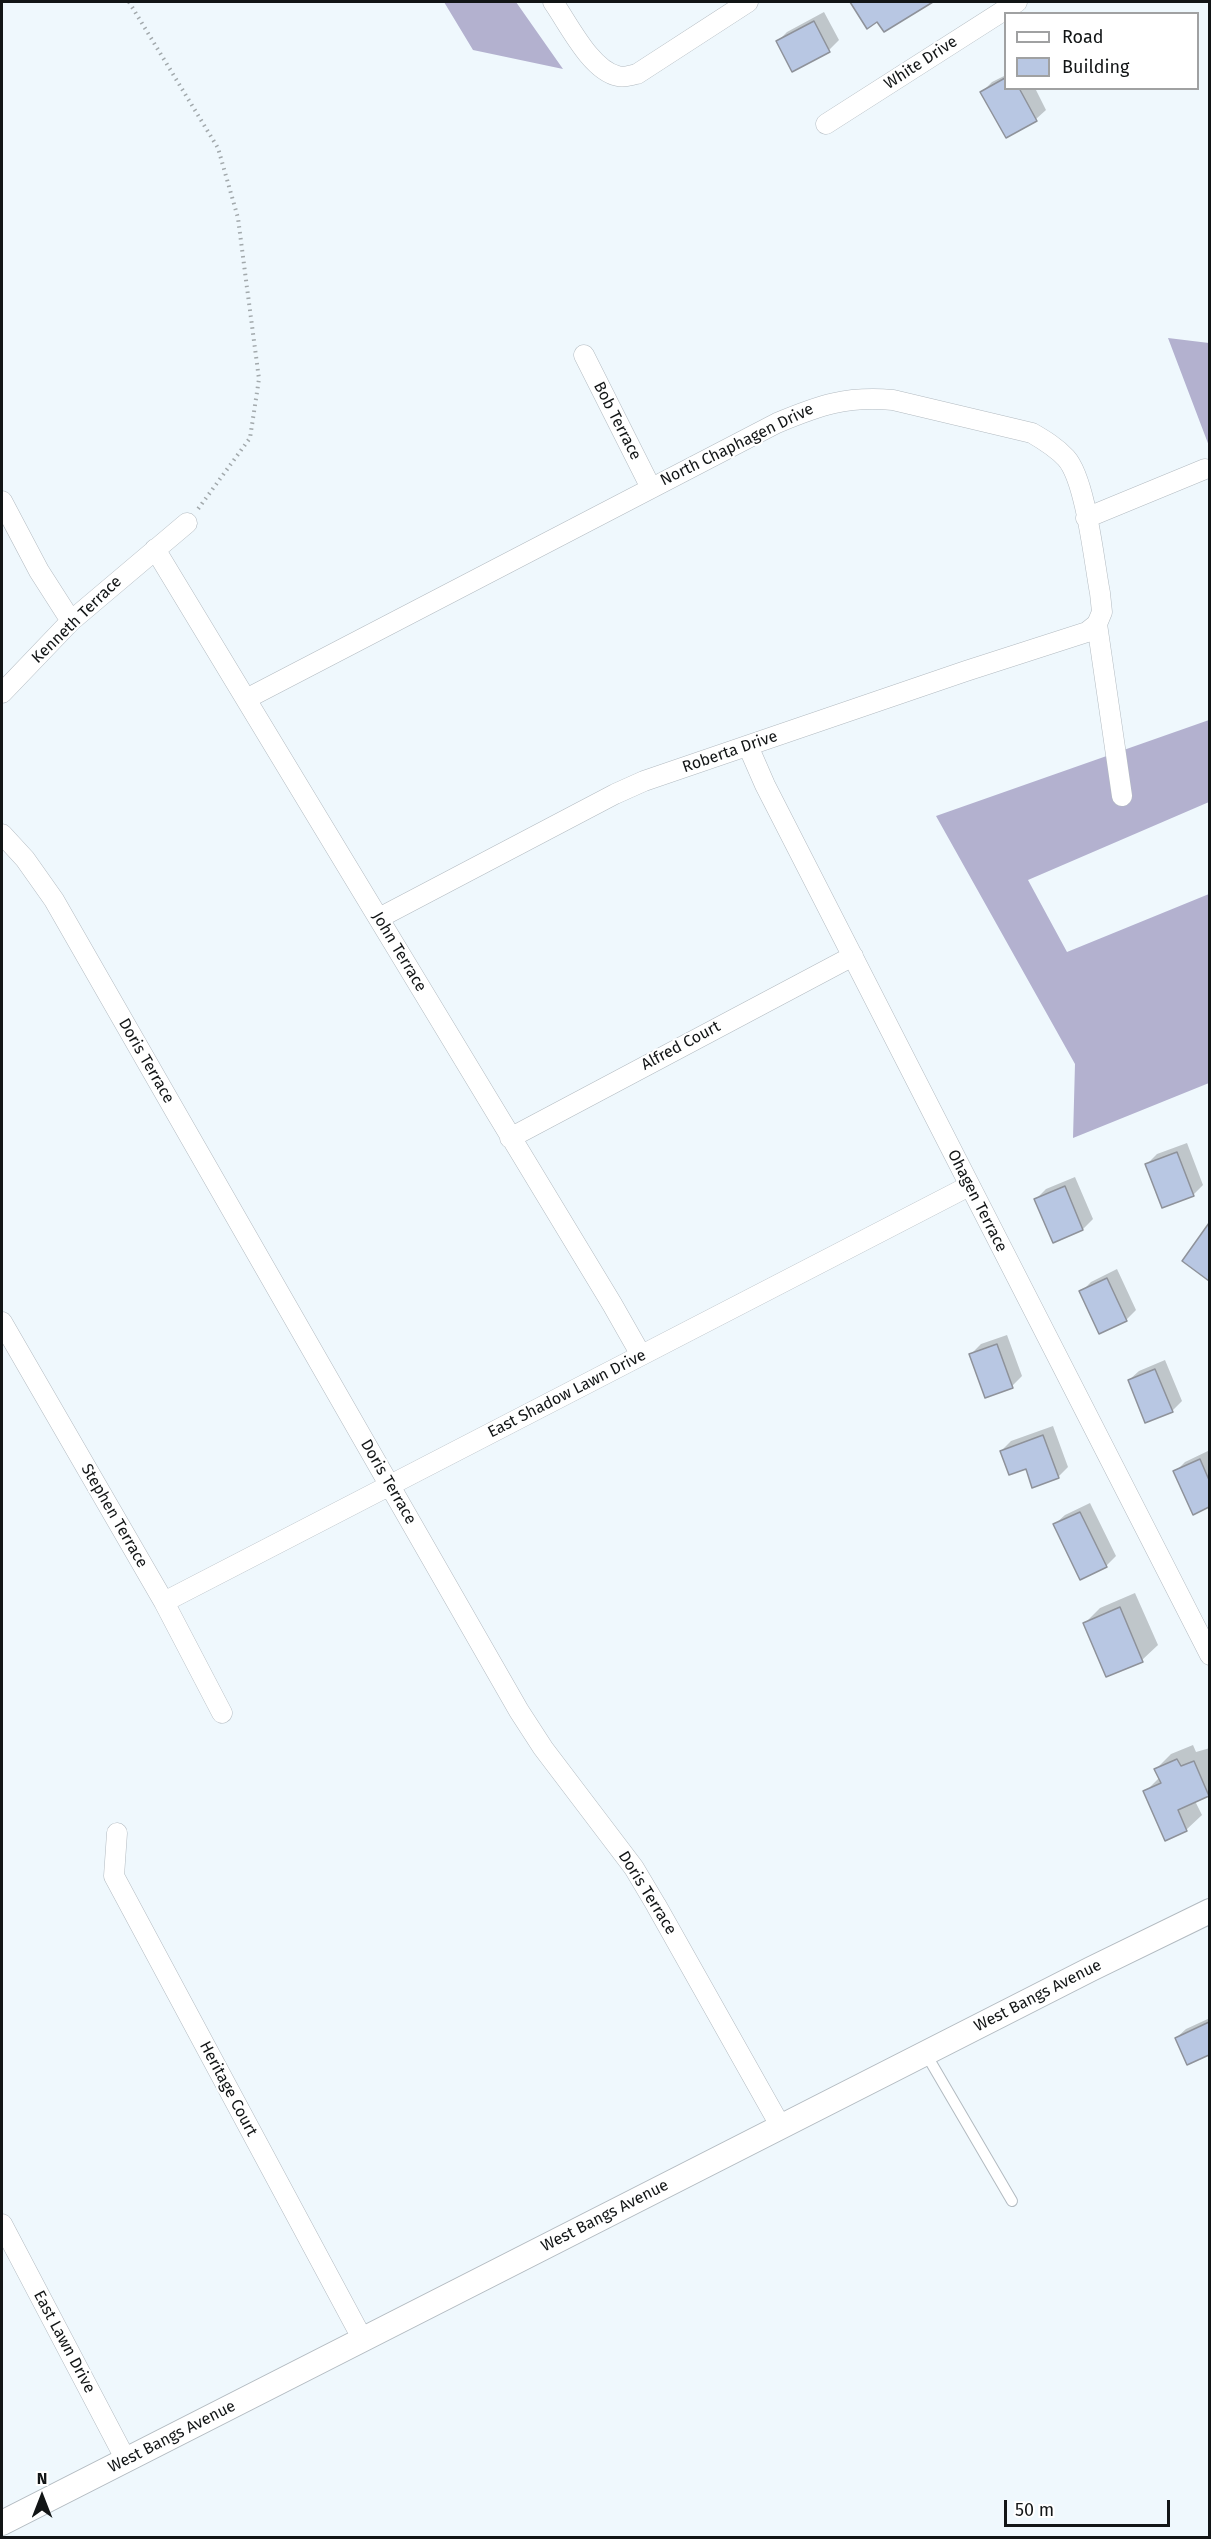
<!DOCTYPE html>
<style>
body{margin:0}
#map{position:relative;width:1211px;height:2539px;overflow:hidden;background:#eff8fd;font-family:"Fira Sans",sans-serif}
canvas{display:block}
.frame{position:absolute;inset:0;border:3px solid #121516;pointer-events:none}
.legend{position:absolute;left:1004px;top:12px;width:195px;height:78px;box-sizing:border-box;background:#fff;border:2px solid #a0a1a2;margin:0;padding:8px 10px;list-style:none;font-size:18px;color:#121516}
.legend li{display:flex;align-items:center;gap:12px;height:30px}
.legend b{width:30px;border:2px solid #a0a1a2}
.north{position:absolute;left:12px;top:2467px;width:60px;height:60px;-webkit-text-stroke:4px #fff;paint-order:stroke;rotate:0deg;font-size:16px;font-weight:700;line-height:24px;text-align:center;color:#121516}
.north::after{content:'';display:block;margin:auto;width:21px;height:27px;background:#121516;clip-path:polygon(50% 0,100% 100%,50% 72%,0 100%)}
.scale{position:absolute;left:1004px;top:2500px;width:166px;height:27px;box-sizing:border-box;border:3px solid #121516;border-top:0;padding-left:8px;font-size:18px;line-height:21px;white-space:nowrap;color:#121516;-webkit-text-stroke:4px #fff;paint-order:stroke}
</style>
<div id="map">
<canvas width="1211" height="2539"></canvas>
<div class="frame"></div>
<ul class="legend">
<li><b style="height:8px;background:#fff"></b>Road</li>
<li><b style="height:16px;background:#b8c7e3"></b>Building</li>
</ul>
<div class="north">N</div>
<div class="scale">50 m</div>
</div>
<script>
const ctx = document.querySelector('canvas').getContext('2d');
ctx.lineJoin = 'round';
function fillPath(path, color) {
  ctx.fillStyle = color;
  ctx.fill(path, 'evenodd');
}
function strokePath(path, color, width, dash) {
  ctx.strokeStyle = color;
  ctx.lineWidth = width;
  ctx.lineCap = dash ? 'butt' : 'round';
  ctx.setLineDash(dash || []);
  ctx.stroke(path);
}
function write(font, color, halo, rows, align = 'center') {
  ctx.font = font + ' "Fira Sans",sans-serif';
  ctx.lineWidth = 4.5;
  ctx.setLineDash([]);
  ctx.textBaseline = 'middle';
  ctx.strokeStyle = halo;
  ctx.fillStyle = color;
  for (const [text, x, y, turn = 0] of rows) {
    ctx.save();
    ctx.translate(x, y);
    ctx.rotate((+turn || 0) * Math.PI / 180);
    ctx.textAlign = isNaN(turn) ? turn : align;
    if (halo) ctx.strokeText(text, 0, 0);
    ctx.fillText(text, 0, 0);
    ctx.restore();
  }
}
const forest = new Path2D(`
 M 444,2 L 516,2 L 563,69 L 473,50 Z
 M 1168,338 L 1209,343 L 1209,446 Z
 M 1209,720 L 1209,802 L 1028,880 L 1067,952 L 1209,894 L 1209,1083 L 1073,1138 L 1075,1064 L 936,816 Z`);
const shadow = new Path2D(`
 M 852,2 L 925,2 L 916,10 L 878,20 L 867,26 Z
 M 824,12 L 839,40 L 829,50 L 793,70 L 778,41 L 787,32 Z
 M 1006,75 L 1006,88 L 1035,88 L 1046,110 L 1036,119 L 1007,136 L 982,92 L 992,82 Z
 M 1187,1143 L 1203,1185 L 1193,1195 L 1147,1164 L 1157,1154 Z
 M 1075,1177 L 1093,1219 L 1083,1229 L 1054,1241 L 1036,1199 L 1046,1189 Z
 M 1210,1229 L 1210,1279 L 1184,1261 Z
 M 1117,1269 L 1136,1310 L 1126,1320 L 1081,1292 L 1091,1282 Z
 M 1007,1335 L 1022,1376 L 1012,1386 L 971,1354 L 981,1344 Z
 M 1165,1360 L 1182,1401 L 1172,1411 L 1129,1380 L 1139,1371 Z
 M 1053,1426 L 1068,1467 L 1058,1477 L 1027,1467 L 1001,1451 L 1011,1441 Z
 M 1210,1450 L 1210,1505 L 1194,1513 L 1175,1472 L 1185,1462 Z
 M 1090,1503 L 1116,1556 L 1106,1566 L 1055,1524 L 1065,1515 Z
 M 1135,1593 L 1158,1645 L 1142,1660 L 1107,1675 L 1085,1623 L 1100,1608 Z
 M 1193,1745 L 1196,1752 L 1210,1748 L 1210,1794 L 1195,1801 L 1202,1815 L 1186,1830 L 1145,1792 L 1160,1777 L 1156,1769 L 1171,1754 Z
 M 1210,2018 L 1210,2053 L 1188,2063 L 1176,2038 L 1186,2029 Z`);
const building = new Path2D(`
 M 850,2 L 933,2 L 884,32 L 877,22 L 867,29 Z
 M 814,21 L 830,52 L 792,72 L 776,41 Z
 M 1005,78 L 1005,88 L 1019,88 L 1037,121 L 1006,138 L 980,92 Z
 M 1177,1152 L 1194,1196 L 1162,1208 L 1145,1164 Z
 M 1065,1186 L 1083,1230 L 1053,1243 L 1034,1199 Z
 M 1209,1223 L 1209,1281 L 1182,1261 Z
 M 1107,1278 L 1127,1321 L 1099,1334 L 1079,1291 Z
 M 997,1344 L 1013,1388 L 985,1398 L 969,1354 Z
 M 1155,1369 L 1173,1412 L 1145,1423 L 1128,1380 Z
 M 1043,1435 L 1059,1478 L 1032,1488 L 1026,1469 L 1009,1475 L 1000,1451 Z
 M 1200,1459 L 1209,1480 L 1209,1507 L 1193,1515 L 1173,1471 Z
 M 1080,1512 L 1107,1567 L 1080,1580 L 1053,1524 Z
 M 1120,1607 L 1143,1662 L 1106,1677 L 1083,1623 Z
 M 1177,1759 L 1181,1766 L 1194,1761 L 1209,1796 L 1178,1810 L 1187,1831 L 1165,1841 L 1143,1791 L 1161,1783 L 1154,1769 Z
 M 1209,2022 L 1209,2055 L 1187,2065 L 1175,2038 Z`);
const path = new Path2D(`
 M 129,2 L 218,148 L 238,218 L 246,280 L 259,379 L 250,438 L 198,509`);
const service = new Path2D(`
 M 926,2054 L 1012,2201`);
const minor = new Path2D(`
 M 553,2 C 568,23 591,71 618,76 C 624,78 631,75 637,74 L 748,2
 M 826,124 L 1017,2
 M 584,355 L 651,488
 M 2,501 L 39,571 L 71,621
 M 1086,518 L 1205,469
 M 155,549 L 612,1304 L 641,1355
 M 2,693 L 71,621 L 187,523
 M 246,699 L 777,423 C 820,405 846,396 893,400 L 1032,433 C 1044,440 1056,447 1066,458 C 1086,480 1094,562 1100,593 L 1102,612 L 1097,624 L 1122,796
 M 748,746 L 765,785 L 1210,1655
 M 2,834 L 25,859 L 54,900 L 519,1711 L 543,1748 L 634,1868 L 656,1905 L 781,2127
 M 379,918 L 615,794 L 644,781 L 966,671 L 1087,632 L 1097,624
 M 510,1138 L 853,956
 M 2,1322 L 164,1602 L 222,1713
 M 164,1602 L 969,1186
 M 117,1833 L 114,1876 L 363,2340
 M 2,2224 L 126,2460`);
const tertiary = new Path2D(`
 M 2,2523 L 1091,1969 L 1210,1911`);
const streetNames = [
 ["White Drive",921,63,-33],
 ["Bob Terrace",617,421,63],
 ["North Chaphagen Drive",737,445,-26],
 ["Kenneth Terrace",77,620,-44],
 ["Roberta Drive",730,752,-19],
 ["John Terrace",399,952,59],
 ["Alfred Court",681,1046,-28],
 ["Doris Terrace",146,1061,60],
 ["Ohagen Terrace",977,1201,63],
 ["East Shadow Lawn Drive",567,1394,-27],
 ["Doris Terrace",388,1482,60],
 ["Stephen Terrace",114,1516,60],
 ["Doris Terrace",647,1893,58],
 ["West Bangs Avenue",1038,1996,-27],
 ["Heritage Court",228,2089,62],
 ["West Bangs Avenue",605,2216,-27],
 ["East Lawn Drive",64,2342,62],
 ["West Bangs Avenue",172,2437,-27]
];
fillPath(forest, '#b3b1cf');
fillPath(shadow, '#0003');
fillPath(building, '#b8c7e3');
strokePath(building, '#8e929a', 1.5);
strokePath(service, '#b2bac0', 12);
strokePath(minor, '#b2bac0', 21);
strokePath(tertiary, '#b2bac0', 26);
strokePath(path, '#a2a9ac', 4, [1.5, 4.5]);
strokePath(service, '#fff', 10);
strokePath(minor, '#fff', 20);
strokePath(tertiary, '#fff', 24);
write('16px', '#121516', '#fff', streetNames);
</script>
